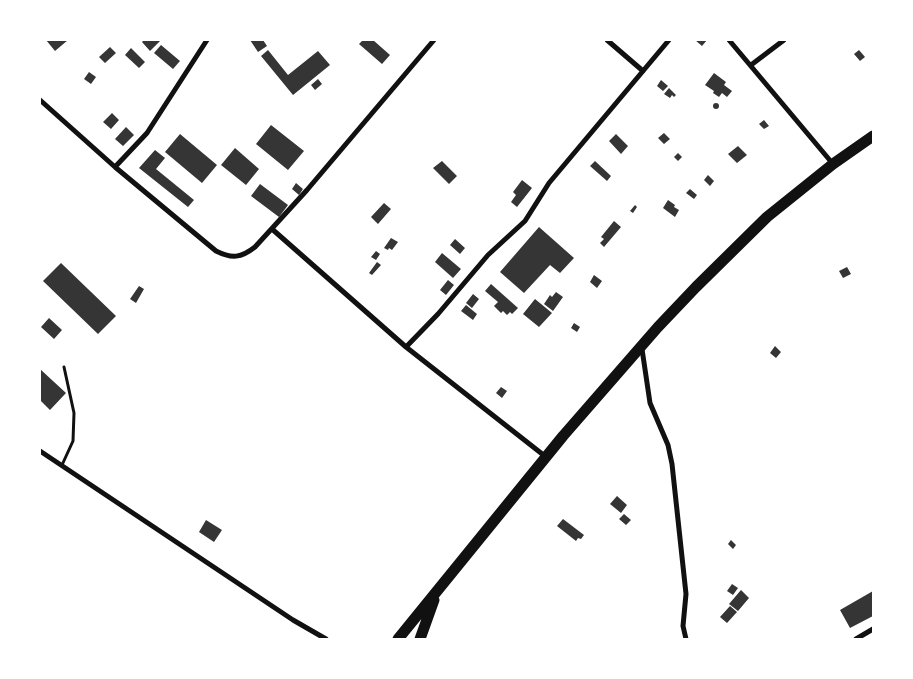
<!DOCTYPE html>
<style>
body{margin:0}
#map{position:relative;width:913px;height:679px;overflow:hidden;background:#fff;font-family:"Roboto Condensed",sans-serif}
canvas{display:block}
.frame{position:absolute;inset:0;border:41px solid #fff;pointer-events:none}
</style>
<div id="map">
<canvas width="913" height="679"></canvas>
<div class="frame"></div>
</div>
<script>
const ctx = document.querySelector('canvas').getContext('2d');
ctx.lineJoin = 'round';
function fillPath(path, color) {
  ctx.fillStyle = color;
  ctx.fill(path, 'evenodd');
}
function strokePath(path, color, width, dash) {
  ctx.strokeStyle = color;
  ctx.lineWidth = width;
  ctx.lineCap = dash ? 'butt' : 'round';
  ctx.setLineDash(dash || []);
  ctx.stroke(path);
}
const building = new Path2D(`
 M 46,40 L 68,40 L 55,51 Z
 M 144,40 L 161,40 L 150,51 L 142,42 Z
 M 250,40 L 263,40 L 267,46 L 258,52 Z
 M 363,40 L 373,40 L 390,55 L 382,64 L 359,44 Z
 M 695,40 L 707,40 L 702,46 Z
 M 161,45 L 180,61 L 173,69 L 154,53 Z
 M 110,47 L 116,53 L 105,63 L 99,57 Z
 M 131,48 L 145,62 L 139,68 L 125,55 Z
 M 268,50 L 288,75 L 318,51 L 330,65 L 293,95 L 261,56 Z
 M 859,50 L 865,57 L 860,61 L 854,54 Z
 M 89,72 L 96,77 L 91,84 L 84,79 Z
 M 714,73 L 726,82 L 724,85 L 732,91 L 727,97 L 722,93 L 719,97 L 713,93 L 714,91 L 705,85 Z
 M 318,79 L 322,84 L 315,90 L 311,85 Z
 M 661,80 L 668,86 L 663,91 L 657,86 Z
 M 669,88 L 676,95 L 674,97 L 672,95 L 670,98 L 664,94 Z
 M713 106a3 3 0 1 1 6 0a3 3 0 1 1-6 0Z
 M 112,113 L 119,120 L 111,129 L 103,122 Z
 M 764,120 L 769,126 L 764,129 L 759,124 Z
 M 271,125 L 304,151 L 288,170 L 256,144 Z
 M 126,127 L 134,135 L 123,146 L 115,139 Z
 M 664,133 L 670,139 L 664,144 L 658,138 Z
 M 180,134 L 217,165 L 202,183 L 165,152 Z
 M 616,134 L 628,146 L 621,154 L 609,141 Z
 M 738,146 L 747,155 L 737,163 L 728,154 Z
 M 235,148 L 259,169 L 246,185 L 221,165 Z
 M 155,150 L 165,158 L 156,169 L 194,200 L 188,207 L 139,168 Z
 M 678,153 L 682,157 L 678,161 L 674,157 Z
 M 442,161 L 457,176 L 449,184 L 433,168 Z
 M 595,161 L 611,176 L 607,181 L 590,166 Z
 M 708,175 L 714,181 L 710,186 L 704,180 Z
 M 522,180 L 532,188 L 517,207 L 511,202 L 516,195 L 513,192 Z
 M 296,183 L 303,189 L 299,195 L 292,189 Z
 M 260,184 L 288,205 L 279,217 L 251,196 Z
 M 690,189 L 697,195 L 694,199 L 686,193 Z
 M 668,200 L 675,205 L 674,207 L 679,210 L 675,217 L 663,208 Z
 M 384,203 L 391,209 L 378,224 L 371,217 Z
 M 635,205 L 637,207 L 633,213 L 630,211 Z
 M 614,221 L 621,227 L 604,247 L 600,243 L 604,239 L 601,237 Z
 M 539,227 L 574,258 L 560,273 L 550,265 L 524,293 L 500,272 Z
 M 391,238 L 398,242 L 392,250 L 389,248 L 388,250 L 384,248 Z
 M 455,239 L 465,248 L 460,254 L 450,245 Z
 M 376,251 L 380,254 L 376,260 L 371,257 Z
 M 442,253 L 461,269 L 453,278 L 435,262 Z
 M 377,262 L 381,265 L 372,275 L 369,273 Z
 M 61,263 L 116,316 L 98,334 L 43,281 Z
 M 847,267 L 851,274 L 843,278 L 839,271 Z
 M 594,275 L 602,281 L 597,288 L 590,282 Z
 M 448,280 L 454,285 L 446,295 L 440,290 Z
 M 491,284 L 518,308 L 512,314 L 510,312 L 507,315 L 503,311 L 501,313 L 494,306 L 498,302 L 485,291 Z
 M 139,286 L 144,289 L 136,303 L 130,299 Z
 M 556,292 L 563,297 L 553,311 L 544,304 L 550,295 L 552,297 Z
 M 473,294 L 479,299 L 472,308 L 466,303 Z
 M 535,299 L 552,313 L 539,327 L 523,314 Z
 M 466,305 L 477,314 L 473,320 L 461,311 Z
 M 49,318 L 62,330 L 54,339 L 41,327 Z
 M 574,323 L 580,327 L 577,332 L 571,328 Z
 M 775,346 L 781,352 L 776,358 L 770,353 Z
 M 40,369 L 66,393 L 50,410 L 40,400 Z
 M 501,387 L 507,391 L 502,398 L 496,393 Z
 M 617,496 L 627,505 L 621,513 L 610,504 Z
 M 624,514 L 631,520 L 626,525 L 619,519 Z
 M 563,519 L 584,535 L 581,539 L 578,538 L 576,541 L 557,526 Z
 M 206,520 L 222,530 L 214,542 L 199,532 Z
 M 731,540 L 736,545 L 733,549 L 728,544 Z
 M 732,584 L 738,588 L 733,595 L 727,591 Z
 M 741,590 L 749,598 L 738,611 L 729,604 Z
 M 873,591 L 873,616 L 850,628 L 840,610 Z
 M 730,606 L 737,612 L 727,623 L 720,617 Z`);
const service = new Path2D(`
 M 62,465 L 73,441 L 74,413 L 64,367`);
const minor = new Path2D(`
 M 607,40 L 643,71
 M 729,40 L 833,164
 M 751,65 L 784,40
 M 40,100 L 115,167 L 216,251 C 232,259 241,258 255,247 L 307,190 L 434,40
 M 115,167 L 147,133 L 207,40
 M 272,229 L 406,347 L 546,457
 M 406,347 L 438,314 L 488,255 L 525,221 L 549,183 L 669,40
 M 642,349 L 650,403 L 668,445 L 672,464 L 686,594 L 683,626 L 686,639
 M 40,451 L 293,620 L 326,639
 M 856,639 L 873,629`);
const trunk = new Path2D(`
 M 398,639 L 563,436 L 658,327 L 696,287 L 767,217 L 833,164 L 873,136
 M 420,639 L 434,600`);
fillPath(building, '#353535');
strokePath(service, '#111', 3);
strokePath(minor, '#111', 5);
strokePath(trunk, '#111', 11);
</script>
